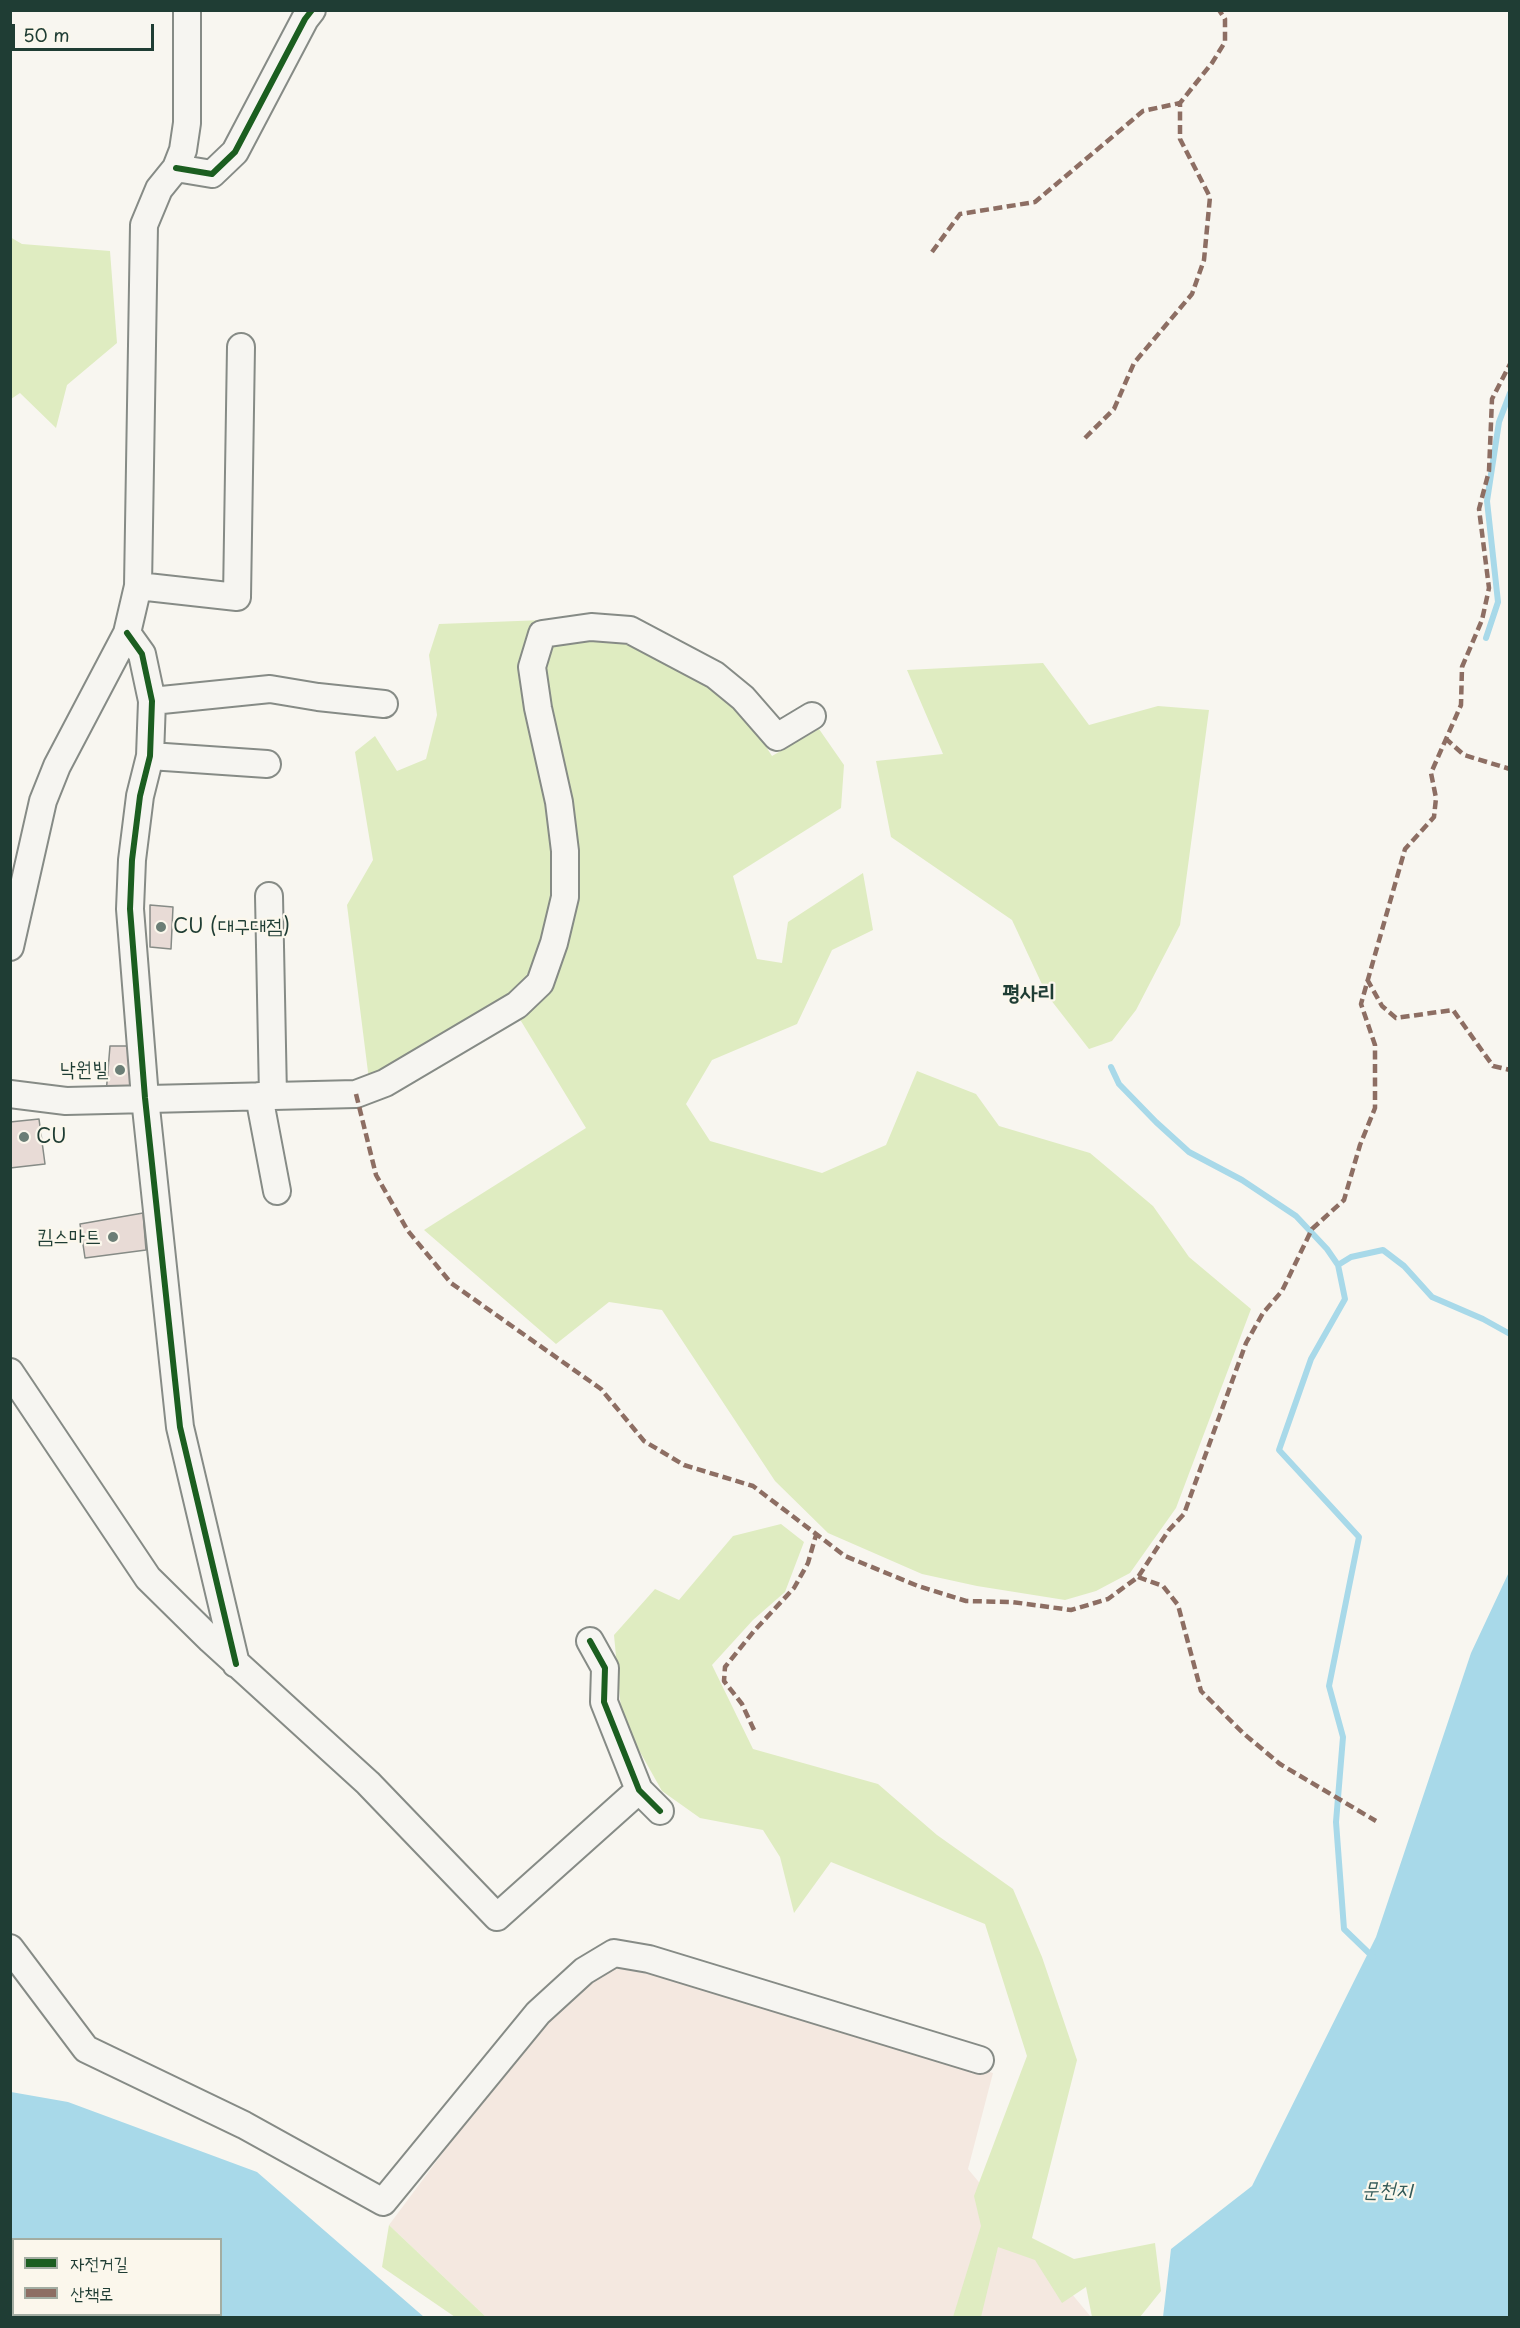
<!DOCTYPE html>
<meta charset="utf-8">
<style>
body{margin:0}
#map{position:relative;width:1520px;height:2328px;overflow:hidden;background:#f8f6f0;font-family:"Playpen Sans","Poor Story",sans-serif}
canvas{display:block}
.frame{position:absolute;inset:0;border:12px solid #1f3d34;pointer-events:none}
.legend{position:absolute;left:12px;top:2238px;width:210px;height:78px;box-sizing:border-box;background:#fbf7ec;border:2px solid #a3ada2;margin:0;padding:8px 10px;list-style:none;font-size:18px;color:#1f3d34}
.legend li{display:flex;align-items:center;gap:12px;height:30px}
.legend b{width:30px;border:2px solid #a3ada2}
.scale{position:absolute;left:12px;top:24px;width:142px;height:27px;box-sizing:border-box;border:3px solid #1f3d34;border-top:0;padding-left:8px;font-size:18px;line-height:21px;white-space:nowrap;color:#1f3d34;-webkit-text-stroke:4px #fbf7ec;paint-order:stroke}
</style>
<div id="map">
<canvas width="1520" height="2328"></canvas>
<div class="frame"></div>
<ul class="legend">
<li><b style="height:8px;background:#1b5e20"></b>자전거길</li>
<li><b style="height:8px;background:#8d6e63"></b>산책로</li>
</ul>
<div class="scale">50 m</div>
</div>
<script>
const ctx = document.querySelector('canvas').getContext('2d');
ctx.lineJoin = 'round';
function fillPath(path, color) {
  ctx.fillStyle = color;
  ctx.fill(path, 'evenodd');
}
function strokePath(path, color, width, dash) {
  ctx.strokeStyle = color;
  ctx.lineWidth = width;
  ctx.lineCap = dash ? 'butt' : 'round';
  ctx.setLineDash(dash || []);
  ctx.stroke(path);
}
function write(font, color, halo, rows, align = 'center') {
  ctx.font = font + ' "Playpen Sans","Poor Story",sans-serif';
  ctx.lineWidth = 4.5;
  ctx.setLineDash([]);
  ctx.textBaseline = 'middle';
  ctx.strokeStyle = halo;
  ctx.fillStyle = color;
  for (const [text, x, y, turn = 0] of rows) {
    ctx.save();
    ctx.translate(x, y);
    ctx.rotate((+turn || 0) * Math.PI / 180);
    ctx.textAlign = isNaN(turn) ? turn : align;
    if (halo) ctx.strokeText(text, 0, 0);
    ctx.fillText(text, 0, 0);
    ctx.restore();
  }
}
const built = new Path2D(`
 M 619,1962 L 993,2073 L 968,2169 L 1091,2317 L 486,2317 L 389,2225 L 547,2013 Z`);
const green = new Path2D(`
 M 10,237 L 22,244 L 110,251 L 117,343 L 67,385 L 56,428 L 20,393 L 11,399 Z
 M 622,617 L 613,641 L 647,650 L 699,675 L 744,713 L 772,756 L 819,729 L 844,765 L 841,808 L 733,876 L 757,959 L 782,963 L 788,922 L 863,873 L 873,930 L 832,950 L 797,1024 L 712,1060 L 686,1104 L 710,1141 L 822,1173 L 886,1145 L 917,1071 L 976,1094 L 999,1126 L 1090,1153 L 1153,1206 L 1189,1257 L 1251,1309 L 1176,1508 L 1130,1573 L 1096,1591 L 1065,1600 L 977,1586 L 922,1574 L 828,1533 L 775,1481 L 662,1310 L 609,1302 L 556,1344 L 424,1230 L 586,1128 L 507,998 L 369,1080 L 347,905 L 373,860 L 355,752 L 375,736 L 397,771 L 426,759 L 437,715 L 429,655 L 439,624 Z
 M 1043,663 L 1089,725 L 1158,706 L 1209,710 L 1180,925 L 1136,1010 L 1112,1041 L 1089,1049 L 1047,995 L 1012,920 L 891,837 L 876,761 L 943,754 L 907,670 Z
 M 781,1524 L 804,1542 L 785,1592 L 753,1620 L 712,1665 L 753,1749 L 878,1784 L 937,1835 L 1013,1889 L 1042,1957 L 1077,2060 L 1032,2238 L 1074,2259 L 1155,2243 L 1161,2291 L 1140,2317 L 1092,2317 L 1086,2287 L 1062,2303 L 1035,2260 L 998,2247 L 981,2317 L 953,2317 L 981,2226 L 974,2196 L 1027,2056 L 985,1924 L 831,1862 L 794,1913 L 780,1857 L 763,1830 L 700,1818 L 662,1791 L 622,1720 L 614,1635 L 655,1589 L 679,1600 L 733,1536 Z
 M 389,2225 L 486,2317 L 455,2317 L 382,2267 Z`);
const water = new Path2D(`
 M 1509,1572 L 1509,2317 L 1163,2317 L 1171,2249 L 1252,2186 L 1376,1937 L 1471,1653 Z
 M 11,2092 L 68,2102 L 257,2172 L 424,2317 L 11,2317 ZM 14,2240 L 220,2240 L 220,2314 L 14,2314 Z`);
const stream = new Path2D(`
 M 1486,638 L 1498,602 L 1487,501 L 1499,422 L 1510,393
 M 1111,1067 L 1119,1084 L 1156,1122 L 1189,1152 L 1242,1180 L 1296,1216 L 1327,1249 L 1338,1265 L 1345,1299 L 1311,1359 L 1279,1450 L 1359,1537 L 1329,1686 L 1343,1737 L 1336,1822 L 1344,1929 L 1373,1957
 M 1338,1265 L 1351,1257 L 1383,1250 L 1404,1266 L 1432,1297 L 1483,1319 L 1510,1334`);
const building = new Path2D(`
 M 150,905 L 173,907 L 171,949 L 150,947 Z
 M 110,1046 L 135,1046 L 131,1094 L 106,1094 Z
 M 39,1119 L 45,1164 L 10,1168 L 10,1122 Z
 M 143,1213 L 146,1250 L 85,1258 L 80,1224 Z`);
const minor = new Path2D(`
 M 176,168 L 212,174 L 235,152 L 305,19 L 312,10
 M 138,586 L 237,597 L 241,347
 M 127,633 L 142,654 L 152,701 L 150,756 L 140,796 L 132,860 L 130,909 L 145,1098 L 180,1427 L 236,1664
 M 152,701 L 270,689 L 318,697 L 384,704
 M 150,756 L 267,764
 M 269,896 L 273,1096
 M 10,947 L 43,801 L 57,766 L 127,633 L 138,586 L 144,225 L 159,189 L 176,168 L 183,150 L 187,123 L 187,10
 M 10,1094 L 66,1101 L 356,1094 L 385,1083 L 517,1005 L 540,983 L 554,943 L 565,897 L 565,851 L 559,802 L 538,708 L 532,667 L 542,634 L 591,627 L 630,630 L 715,675 L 743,698 L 777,737 L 812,716
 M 259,1096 L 277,1191
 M 10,1372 L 148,1578 L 211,1640 L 368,1783 L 497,1917 L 639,1790
 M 590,1641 L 605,1668 L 604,1702 L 639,1790 L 660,1811
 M 10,1948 L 86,2049 L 244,2125 L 383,2202 L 538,2013 L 584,1971 L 614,1953 L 649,1959 L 980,2060`);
const quiet = new Path2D(`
 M 932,252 L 960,214 L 1035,202 L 1143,111 L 1180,103
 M 1085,438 L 1114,409 L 1134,363 L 1192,294 L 1204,260 L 1210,197 L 1180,139 L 1180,103 L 1212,63 L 1225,42 L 1225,19 L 1219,10
 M 1445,738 L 1464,755 L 1510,769
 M 1367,979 L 1382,1006 L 1396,1018 L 1453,1010 L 1493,1066 L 1510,1070
 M 356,1094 L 376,1175 L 408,1231 L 451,1283 L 601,1389 L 644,1441 L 684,1465 L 753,1486 L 845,1556 L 918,1586 L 966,1601 L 1012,1602 L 1071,1610 L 1108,1599 L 1138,1577 L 1169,1530 L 1184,1514 L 1246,1343 L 1263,1313 L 1282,1291 L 1312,1229 L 1344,1200 L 1360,1145 L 1375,1108 L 1375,1045 L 1361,1004 L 1405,849 L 1434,817 L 1436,798 L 1431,773 L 1461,705 L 1462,667 L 1482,620 L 1489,588 L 1479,509 L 1489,471 L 1492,399 L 1510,364
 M 1138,1577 L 1163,1586 L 1178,1605 L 1201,1691 L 1243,1733 L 1280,1764 L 1376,1821
 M 754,1730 L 742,1704 L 724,1681 L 725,1667 L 754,1631 L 794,1588 L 808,1563 L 816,1535`);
const cycleway = new Path2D(`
 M 176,168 L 212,174 L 235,152 L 305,19 L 312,10
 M 127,633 L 142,654 L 152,701 L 150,756 L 140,796 L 132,860 L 130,909 L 145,1098 L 180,1427 L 236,1664
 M 590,1641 L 605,1668 L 604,1702 L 639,1790 L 660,1811`);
const markers = [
 [161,927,6,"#6b7e76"],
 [120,1070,6,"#6b7e76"],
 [24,1137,6,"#6b7e76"],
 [113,1237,6,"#6b7e76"]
];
const poiNames = [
 ["CU (대구대점)",173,927],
 ["낙원빌",108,1070,"right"],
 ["CU",36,1137],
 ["킴스마트",101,1237,"right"]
];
const waterNames = [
 ["문천지",1387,2191]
];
const quarterNames = [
 ["평사리",1029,994]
];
fillPath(built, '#f4e8e0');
fillPath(green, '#dfecc1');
fillPath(water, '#a8d9e9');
strokePath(stream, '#a8d9e9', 6);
fillPath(building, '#e8dbd6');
strokePath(building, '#868b86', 1.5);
strokePath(minor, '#868b86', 30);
strokePath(minor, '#f6f5f1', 26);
strokePath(quiet, '#8d6e63', 4.5, [9, 4.5]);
strokePath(cycleway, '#1b5e20', 6);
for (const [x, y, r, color] of markers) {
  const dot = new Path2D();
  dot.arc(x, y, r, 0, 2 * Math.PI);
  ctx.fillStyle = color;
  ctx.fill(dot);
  strokePath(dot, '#fbf7ec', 2);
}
write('20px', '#1f3d34', '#fbf7ec', poiNames, 'left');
write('italic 21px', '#335a58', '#fbf7ec', waterNames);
write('bold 22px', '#1f3d34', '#fbf7ec', quarterNames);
</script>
